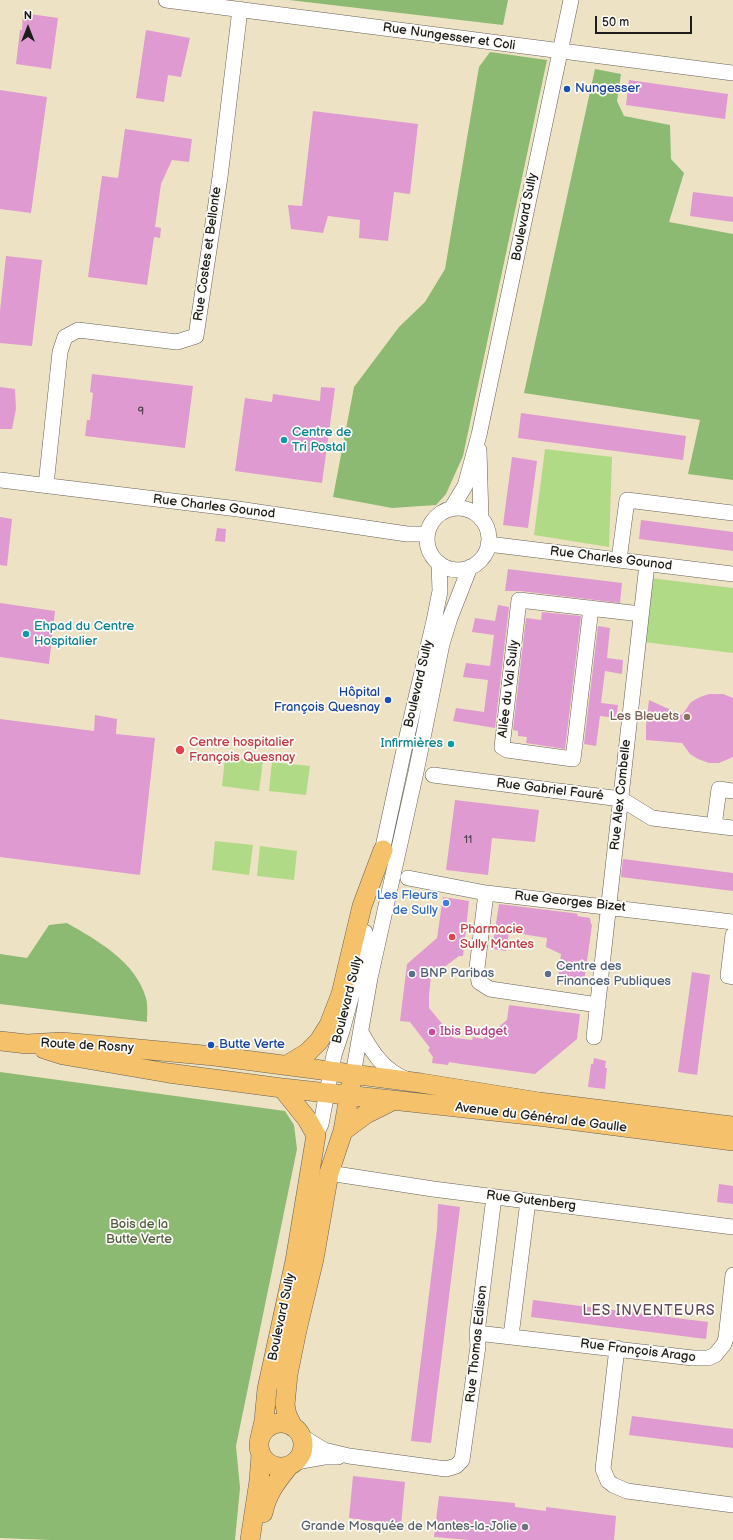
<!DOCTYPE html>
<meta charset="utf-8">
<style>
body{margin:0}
#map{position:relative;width:733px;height:1540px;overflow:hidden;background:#eee2c4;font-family:"Balsamiq Sans",sans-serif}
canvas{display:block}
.north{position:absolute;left:8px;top:8px;width:40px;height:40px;-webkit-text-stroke:3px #fdfcf7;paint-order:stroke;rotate:0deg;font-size:11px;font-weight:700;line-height:16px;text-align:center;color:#1c1c1c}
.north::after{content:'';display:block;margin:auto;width:14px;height:18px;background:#1c1c1c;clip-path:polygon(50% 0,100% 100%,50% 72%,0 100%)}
.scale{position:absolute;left:595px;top:16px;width:97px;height:18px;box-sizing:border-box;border:2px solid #1c1c1c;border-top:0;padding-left:5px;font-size:12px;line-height:14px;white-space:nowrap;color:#1c1c1c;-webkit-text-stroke:3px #fdfcf7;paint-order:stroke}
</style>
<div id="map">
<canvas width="733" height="1540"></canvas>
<div class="north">N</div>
<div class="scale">50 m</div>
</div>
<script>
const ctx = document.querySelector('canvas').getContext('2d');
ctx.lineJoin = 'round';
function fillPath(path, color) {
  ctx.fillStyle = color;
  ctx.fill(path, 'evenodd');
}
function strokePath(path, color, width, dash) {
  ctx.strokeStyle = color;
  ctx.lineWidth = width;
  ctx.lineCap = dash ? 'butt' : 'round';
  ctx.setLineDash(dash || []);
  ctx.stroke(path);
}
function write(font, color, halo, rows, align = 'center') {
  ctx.font = font + ' "Balsamiq Sans",sans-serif';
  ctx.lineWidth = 3.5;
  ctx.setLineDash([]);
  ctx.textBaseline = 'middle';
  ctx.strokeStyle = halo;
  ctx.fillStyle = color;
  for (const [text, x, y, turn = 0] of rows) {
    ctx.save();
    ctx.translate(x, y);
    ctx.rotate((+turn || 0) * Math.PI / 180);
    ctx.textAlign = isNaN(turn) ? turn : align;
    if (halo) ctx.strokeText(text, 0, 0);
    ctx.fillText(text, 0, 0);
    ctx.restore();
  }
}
const green = new Path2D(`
 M 545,449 L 612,457 L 609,547 L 534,535 Z
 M 650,578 L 733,588 L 733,653 L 644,642 Z
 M 225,757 L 263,761 L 259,791 L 222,786 Z
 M 272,762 L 310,766 L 306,795 L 269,791 Z
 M 215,841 L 253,845 L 249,875 L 212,870 Z
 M 260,846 L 297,851 L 294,880 L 257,876 Z`);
const forest = new Path2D(`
 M 289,0 L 508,0 L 503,25 Z
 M 490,52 L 547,60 L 463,456 L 446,494 L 436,505 L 392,508 L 333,497 L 354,387 L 399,327 L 425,302 L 445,269 L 479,67 Z
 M 595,69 L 621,74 L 617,101 L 624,116 L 670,125 L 671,159 L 684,173 L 669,222 L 733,234 L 733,480 L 688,474 L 700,420 L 524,393 Z
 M 67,923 C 98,941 135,961 146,998 C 148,1005 147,1015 147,1022 L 0,1004 L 0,954 L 27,958 L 49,925 Z
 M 0,1072 L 285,1111 L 294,1125 L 297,1149 L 236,1446 L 240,1488 L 235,1540 L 50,1540 L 0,1538 Z`);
const building = new Path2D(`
 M 23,13 L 58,18 L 51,69 L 16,64 L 20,30 L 22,30 Z
 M 146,30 L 190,38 L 181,77 L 168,75 L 164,102 L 136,98 Z
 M 629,80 L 728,94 L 725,119 L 626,105 Z
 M 0,90 L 47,97 L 31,213 L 0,209 Z
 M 313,111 L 418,124 L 410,194 L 394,192 L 388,241 L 359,238 L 360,220 L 328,216 L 323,233 L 291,229 L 288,205 L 302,206 Z
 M 125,129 L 192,139 L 189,162 L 172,160 L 161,184 L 155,227 L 161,228 L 160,238 L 154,237 L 147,285 L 88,277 L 102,176 L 118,178 Z
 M 693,192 L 733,197 L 733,222 L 690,216 Z
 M 6,256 L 42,260 L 32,346 L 0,343 L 0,311 Z
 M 92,374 L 193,386 L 185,448 L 85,436 L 87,420 L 90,420 L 93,393 L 90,392 Z
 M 0,387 L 15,389 L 16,409 L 12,429 L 0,429 Z
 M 321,387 L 335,388 L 322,483 L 235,471 L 245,398 L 272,402 L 273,394 L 320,401 Z
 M 521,413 L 686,436 L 683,460 L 518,438 Z
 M 512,457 L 537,461 L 528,528 L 503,525 Z
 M 0,517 L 12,519 L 7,566 L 0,565 Z
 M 641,520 L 733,532 L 733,551 L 639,539 Z
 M 217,528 L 226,529 L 225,542 L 215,541 Z
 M 508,569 L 622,583 L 620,603 L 520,591 L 505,591 Z
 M 0,603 L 55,611 L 49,664 L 0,657 Z
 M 498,605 L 509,607 L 495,728 L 453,721 L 456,708 L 484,712 L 488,680 L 463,677 L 466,663 L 490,666 L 494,635 L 472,632 L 475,618 L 495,621 Z
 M 542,612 L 581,616 L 565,749 L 526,743 L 527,737 L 518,736 L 518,731 L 513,730 L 526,618 L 541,620 Z
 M 598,626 L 610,628 L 607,658 L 623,660 L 622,674 L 605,671 L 601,703 L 618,705 L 616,718 L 600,716 L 596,746 L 584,744 Z
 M 709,694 L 723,694 L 733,698 L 733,757 L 719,763 L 709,763 L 698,759 L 690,754 L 682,743 L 646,740 L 646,726 L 649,700 L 682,715 L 691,702 L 700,697 Z
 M 95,715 L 117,719 L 116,734 L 155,738 L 140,875 L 0,857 L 0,719 L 94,731 Z
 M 455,800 L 539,810 L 535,842 L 492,838 L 488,875 L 446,870 Z
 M 623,859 L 733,873 L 733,891 L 621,877 Z
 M 443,897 L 469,901 L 463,956 L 459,956 L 431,977 L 429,995 L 429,1008 L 454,1038 L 472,1040 L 473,1037 L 483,1039 L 507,1020 L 509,1005 L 580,1014 L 577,1039 L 535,1074 L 461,1064 L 449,1062 L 448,1065 L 432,1063 L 433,1057 L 428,1050 L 430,1048 L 410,1022 L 400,1021 L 407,964 L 437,938 Z
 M 499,904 L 572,913 L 578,914 L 577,916 L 590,918 L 591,924 L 592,925 L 584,982 L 558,978 L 561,954 L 546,947 L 547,938 L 509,932 L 506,951 L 492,949 Z
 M 692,972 L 710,975 L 697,1075 L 678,1072 Z
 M 594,1058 L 606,1061 L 605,1068 L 607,1068 L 605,1089 L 588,1087 L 591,1064 L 593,1064 Z
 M 719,1184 L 733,1186 L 733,1204 L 717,1202 Z
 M 438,1204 L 460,1207 L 431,1443 L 411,1441 L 437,1229 Z
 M 533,1300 L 708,1322 L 706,1339 L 531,1317 Z
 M 632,1416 L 733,1429 L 733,1448 L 629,1435 Z
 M 353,1476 L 405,1482 L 401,1525 L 349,1518 Z
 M 439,1496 L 515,1503 L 515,1507 L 546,1511 L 546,1507 L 616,1516 L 614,1540 L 469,1540 L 434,1537 Z`);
const minor = new Path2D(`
 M 166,0 L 733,73
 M 479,450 L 481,519
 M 0,480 L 238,509 L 407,534 L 427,534
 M 46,485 L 60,352 L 65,337 L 78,330 L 177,342 L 196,336 L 220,177 L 240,9
 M427 539a31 31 0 1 1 62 0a31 31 0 1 1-62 0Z
 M 451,509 L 465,486 L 479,435 L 571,0
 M 488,544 L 733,574
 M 619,560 L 627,500 L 733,513
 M 591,608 L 573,759 L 507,750 L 502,747 L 519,600 L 641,614
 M 433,775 L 621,799 L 652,818 L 733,828
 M 714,826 L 719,789 L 733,791
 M 380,861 L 407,736 L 434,621 L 440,591 L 439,563
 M 408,878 L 486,893 L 733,922
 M 486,893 L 477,968 L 479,982 L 490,989 L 598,1005
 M 733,935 L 728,976 L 733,977
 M 361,1032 C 372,1052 384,1071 406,1079
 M 594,1037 L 647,564
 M 353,1075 L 370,978 L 416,772 L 442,644 L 450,618 L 470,567
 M 316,1135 L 321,1124 L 334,1055 L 342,1031 L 352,994 L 365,932
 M 329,1173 L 433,1189 L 733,1227
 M 477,1333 L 693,1358 L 708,1358 L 715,1355 L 724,1344 L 726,1338 L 733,1275
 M 511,1336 L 528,1201
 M 617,1348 L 603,1469 L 608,1481 L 613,1485 L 627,1491 L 733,1505
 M 301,1436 L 324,1450 L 349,1456 L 446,1469 L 456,1466 L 462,1460 L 478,1346 L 477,1333 L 494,1197
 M 296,1462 L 324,1457 L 338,1457`);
const major = new Path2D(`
 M 0,1041 L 27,1044 L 61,1042 L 107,1046 L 214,1056 L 421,1083 L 539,1102 L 733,1126
 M 44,1049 L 63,1055 L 168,1073 L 282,1088 L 538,1116 L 733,1141
 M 287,1065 L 307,1053 L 319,1041 L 329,1025 L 341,994 L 362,906 L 383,850
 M 343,1131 L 366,1114 L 392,1101
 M259 1445a22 22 0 1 1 44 0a22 22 0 1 1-44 0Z
 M 293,1427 L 287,1415 L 285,1405 L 288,1374 L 297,1330 L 314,1259 L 329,1173 L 343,1131 L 351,1085
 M 260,1438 L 264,1421 L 267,1389 L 295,1261 L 316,1135 L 307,1119 L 282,1088
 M 263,1513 C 267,1493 277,1481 289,1466
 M 250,1540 L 259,1481 L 261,1454`);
const markers = [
 [567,89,4,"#1a4fb4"],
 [284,440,4,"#0f9aa8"],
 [26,634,4,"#0f9aa8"],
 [388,700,4,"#1a4fb4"],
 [687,717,4,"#8d6e63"],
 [451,744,4,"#0f9aa8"],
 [180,750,5,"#e0444e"],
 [446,903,4,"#3f7fe0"],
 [452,937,4,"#e0444e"],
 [412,974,4,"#5c6f8a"],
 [548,974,4,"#5c6f8a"],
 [432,1032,4,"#d1479c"],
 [211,1045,4,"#1a4fb4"],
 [525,1527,4,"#6b7280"]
];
const numberNames = [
 ["9",141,412],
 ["11",468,840]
];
const streetNames = [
 ["Rue Nungesser et Coli",449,37,8],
 ["Boulevard Sully",525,217,-79],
 ["Rue Costes et Bellonte",208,254,-82],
 ["Rue Charles Gounod",214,507,7],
 ["Rue Charles Gounod",611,559,7],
 ["Boulevard Sully",419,684,-77],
 ["Allée du Val Sully",509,689,-83],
 ["Rue Gabriel Fauré",550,790,7],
 ["Rue Alex Combelle",621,795,-84],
 ["Rue Georges Bizet",570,902,6],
 ["Boulevard Sully",348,1000,-76],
 ["Route de Rosny",87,1046,3],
 ["Avenue du Général de Gaulle",541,1118,7],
 ["Rue Gutenberg",531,1201,7],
 ["Boulevard Sully",282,1317,-78],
 ["Rue Thomas Edison",477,1344,-84],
 ["Rue François Arago",638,1351,7]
];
const transitNames = [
 ["Nungesser",575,89],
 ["Hôpital",380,693,"right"],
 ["François Quesnay",380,708,"right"],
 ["Butte Verte",219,1045]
];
const cultureNames = [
 ["Centre de",292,433],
 ["Tri Postal",292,448],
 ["Ehpad du Centre",34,627],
 ["Hospitalier",34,642],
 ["Infirmières",443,744,"right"]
];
const educationNames = [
 ["Les Bleuets",679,717]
];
const healthNames = [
 ["Centre hospitalier",189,743],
 ["François Quesnay",189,758],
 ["Pharmacie",460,930],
 ["Sully Mantes",460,945]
];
const shopNames = [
 ["Les Fleurs",438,896],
 ["de Sully",438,911]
];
const serviceNames = [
 ["Centre des",556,967],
 ["Finances Publiques",556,982],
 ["BNP Paribas",420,974]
];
const hotelNames = [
 ["Ibis Budget",440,1032]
];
const parkNames = [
 ["Bois de la",139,1225],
 ["Butte Verte",139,1240]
];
const worshipNames = [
 ["Grande Mosquée de Mantes-la-Jolie",517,1527]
];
const neighbourhoodNames = [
 ["LES INVENTEURS",649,1311]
];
fillPath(green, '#b0da85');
fillPath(forest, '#8cba72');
fillPath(building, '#df9ad1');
strokePath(minor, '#666157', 16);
strokePath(major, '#666157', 20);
strokePath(minor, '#fff', 15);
strokePath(major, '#f5c16b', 19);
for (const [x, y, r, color] of markers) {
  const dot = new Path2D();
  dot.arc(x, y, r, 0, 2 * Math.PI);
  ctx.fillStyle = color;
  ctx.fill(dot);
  strokePath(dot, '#fdfcf7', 1.5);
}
write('11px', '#4d3c49', null, numberNames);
write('13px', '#1c1c1c', '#fdfcf7', streetNames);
write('13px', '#164399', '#fdfcf7', transitNames, 'left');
write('13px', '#0d838f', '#fdfcf7', cultureNames, 'left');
write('13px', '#785e54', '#fdfcf7', educationNames, 'right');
write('13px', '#be3a42', '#fdfcf7', healthNames, 'left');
write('13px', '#366cbe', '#fdfcf7', shopNames, 'right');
write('13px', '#4e5e75', '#fdfcf7', serviceNames, 'left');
write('13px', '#b23c85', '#fdfcf7', hotelNames, 'left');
write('13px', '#505e41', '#fdfcf7', parkNames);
write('13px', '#5b616d', '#fdfcf7', worshipNames, 'right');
ctx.letterSpacing = '1px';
write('14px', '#60485b', '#fdfcf7', neighbourhoodNames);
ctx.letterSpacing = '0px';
</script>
